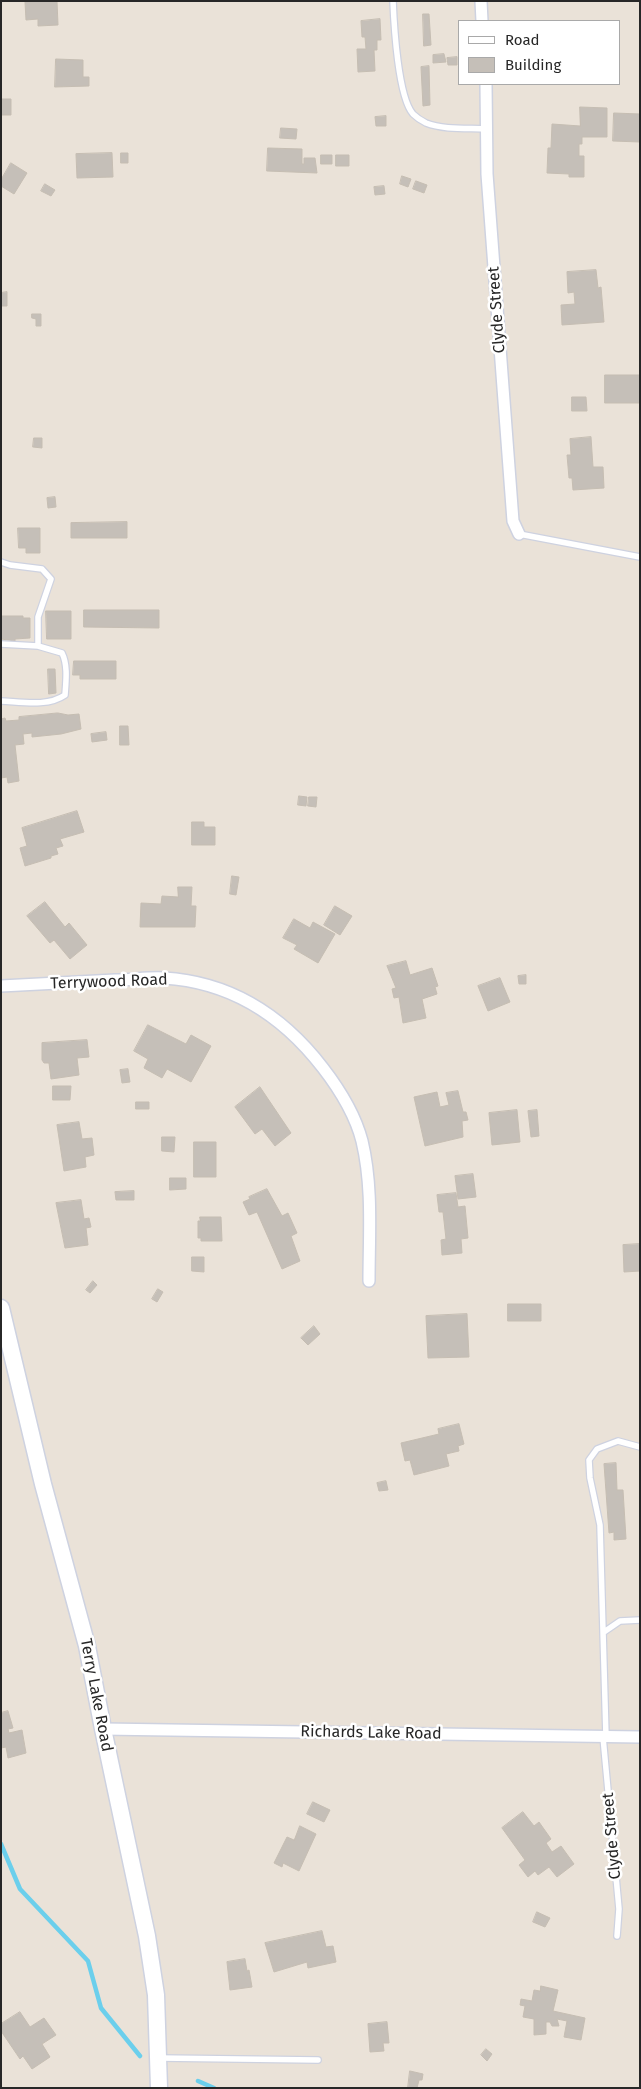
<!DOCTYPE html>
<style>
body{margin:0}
#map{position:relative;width:641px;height:2089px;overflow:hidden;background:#eae2d8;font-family:"Fira Sans",sans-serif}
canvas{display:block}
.frame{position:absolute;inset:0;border:2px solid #272727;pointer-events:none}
.legend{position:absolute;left:458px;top:20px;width:162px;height:65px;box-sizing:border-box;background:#fff;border:1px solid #a9a9a9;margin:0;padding:6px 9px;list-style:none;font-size:15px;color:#272727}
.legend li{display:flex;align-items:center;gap:10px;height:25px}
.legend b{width:25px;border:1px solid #a9a9a9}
</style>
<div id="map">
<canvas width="641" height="2089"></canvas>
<div class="frame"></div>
<ul class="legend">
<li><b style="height:6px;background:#fff"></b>Road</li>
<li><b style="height:14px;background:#c5bfb8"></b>Building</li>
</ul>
</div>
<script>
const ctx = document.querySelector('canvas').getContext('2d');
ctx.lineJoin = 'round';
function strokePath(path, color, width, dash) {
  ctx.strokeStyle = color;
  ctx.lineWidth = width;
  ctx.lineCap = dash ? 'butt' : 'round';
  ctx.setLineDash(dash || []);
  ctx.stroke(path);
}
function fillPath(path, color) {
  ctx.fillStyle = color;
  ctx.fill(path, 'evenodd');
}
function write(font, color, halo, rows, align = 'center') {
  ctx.font = font + ' "Fira Sans",sans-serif';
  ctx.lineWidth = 5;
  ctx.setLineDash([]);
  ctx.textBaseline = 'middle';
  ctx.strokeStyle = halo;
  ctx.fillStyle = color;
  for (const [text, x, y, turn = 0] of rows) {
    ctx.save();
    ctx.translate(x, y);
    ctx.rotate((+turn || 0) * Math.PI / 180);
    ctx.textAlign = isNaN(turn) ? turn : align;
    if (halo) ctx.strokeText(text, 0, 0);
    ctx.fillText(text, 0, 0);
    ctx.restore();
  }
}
const stream = new Path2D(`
 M 1,1844 L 20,1889 L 88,1961 L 101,2008 L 140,2056
 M 198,2081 L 214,2088`);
const building = new Path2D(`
 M 57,1 L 58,25 L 38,26 L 38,19 L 26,20 L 25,2 Z
 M 423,14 L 429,14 L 431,45 L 424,46 Z
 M 380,19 L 381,40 L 377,40 L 377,50 L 374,50 L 375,71 L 358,72 L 357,49 L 366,49 L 365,37 L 362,37 L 361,21 Z
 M 444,54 L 446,62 L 433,63 L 433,55 Z
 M 457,57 L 457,65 L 448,65 L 447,58 Z
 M 56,59 L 83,60 L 83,77 L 89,77 L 89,86 L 55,87 Z
 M 429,66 L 430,105 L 423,106 L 421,67 Z
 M 1,99 L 11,99 L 11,115 L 1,115 Z
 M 580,107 L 607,108 L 607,137 L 582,137 L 582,144 L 579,144 L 579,156 L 584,156 L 584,177 L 569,177 L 569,174 L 547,173 L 548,148 L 551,148 L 552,124 L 580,126 Z
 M 614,113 L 640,114 L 640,142 L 613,141 Z
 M 386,116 L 386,126 L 376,126 L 375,117 Z
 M 281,128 L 297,129 L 296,139 L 280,138 Z
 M 268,148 L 302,149 L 302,164 L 304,164 L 304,158 L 315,158 L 317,173 L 267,171 Z
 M 112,153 L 113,177 L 77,178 L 76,154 Z
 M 121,153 L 128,153 L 128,163 L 121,163 Z
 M 321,155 L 332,155 L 332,164 L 321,164 Z
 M 336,155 L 349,155 L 349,166 L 336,166 Z
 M 11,163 L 27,173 L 14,194 L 1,186 L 1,180 Z
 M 402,176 L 411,179 L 408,187 L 400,184 Z
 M 416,181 L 427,185 L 424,193 L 413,189 Z
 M 45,184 L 55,190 L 51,196 L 41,191 Z
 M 384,186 L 385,194 L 375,195 L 374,187 Z
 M 596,270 L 598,288 L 601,287 L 604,322 L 562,325 L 561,305 L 575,304 L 574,292 L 568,293 L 567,272 Z
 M 7,292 L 7,306 L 1,306 L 1,293 Z
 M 32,314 L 41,314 L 41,326 L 36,326 L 36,319 L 32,318 Z
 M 605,375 L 640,375 L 640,403 L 605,403 Z
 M 572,397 L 586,397 L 587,411 L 572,411 Z
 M 591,437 L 593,467 L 603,467 L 604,488 L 573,490 L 572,478 L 569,478 L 567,455 L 571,455 L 570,439 Z
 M 34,438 L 42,438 L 42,448 L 33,447 Z
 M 55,497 L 56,507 L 48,508 L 47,498 Z
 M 127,522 L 127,538 L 71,538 L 71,523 Z
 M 18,528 L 40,528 L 40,553 L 26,553 L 26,548 L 19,548 Z
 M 84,610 L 159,610 L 159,628 L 84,627 Z
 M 46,611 L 71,611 L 71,639 L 47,639 Z
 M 1,616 L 23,616 L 23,618 L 30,618 L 30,638 L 15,639 L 15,641 L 1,639 Z
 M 74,661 L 116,661 L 116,679 L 80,679 L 80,675 L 73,675 Z
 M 48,669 L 55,669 L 56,693 L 49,694 Z
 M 58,713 L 68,715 L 79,714 L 81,729 L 61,734 L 32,737 L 32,733 L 23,734 L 24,744 L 15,745 L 19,781 L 8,783 L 7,777 L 1,778 L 1,719 L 5,718 L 6,721 L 19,720 L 19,717 Z
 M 120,726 L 128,726 L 129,745 L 120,745 Z
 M 106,732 L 107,740 L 92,742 L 91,734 Z
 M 299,796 L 307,797 L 306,806 L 298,805 Z
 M 309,797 L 317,797 L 316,807 L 308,806 Z
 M 77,811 L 84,832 L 60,839 L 63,846 L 56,848 L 58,854 L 51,856 L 51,858 L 25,866 L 20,848 L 27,846 L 22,828 Z
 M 192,822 L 204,822 L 204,827 L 215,827 L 215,845 L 192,845 Z
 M 232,876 L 239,877 L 236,895 L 230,894 Z
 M 178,887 L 192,887 L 191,906 L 196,906 L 195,927 L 140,927 L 141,903 L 161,904 L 162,896 L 178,897 Z
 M 45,902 L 65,927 L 69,923 L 87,945 L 70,959 L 54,940 L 50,943 L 27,916 Z
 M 335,906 L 352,916 L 340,935 L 324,925 Z
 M 294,919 L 310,928 L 313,922 L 335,934 L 318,963 L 294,949 L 297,945 L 283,938 Z
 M 406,961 L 410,975 L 432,968 L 438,986 L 435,987 L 437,994 L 422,999 L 426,1018 L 403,1023 L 399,997 L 394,998 L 392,989 L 396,988 L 387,966 Z
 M 526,975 L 526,984 L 519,984 L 518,976 Z
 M 500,978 L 510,1002 L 488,1011 L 478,986 Z
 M 148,1025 L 186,1044 L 191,1035 L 211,1046 L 191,1082 L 167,1069 L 162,1078 L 144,1068 L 148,1059 L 134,1051 Z
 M 87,1040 L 89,1057 L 77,1058 L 79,1075 L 51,1079 L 49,1063 L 44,1063 L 42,1060 L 42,1043 Z
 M 128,1069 L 130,1082 L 122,1083 L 120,1070 Z
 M 53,1086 L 71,1086 L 70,1100 L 53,1100 Z
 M 260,1087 L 291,1133 L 275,1146 L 262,1129 L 255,1134 L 235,1107 Z
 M 458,1091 L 463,1112 L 466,1112 L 468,1120 L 462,1121 L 463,1137 L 425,1146 L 414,1097 L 437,1092 L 440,1107 L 449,1105 L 446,1093 Z
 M 136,1102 L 149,1102 L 149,1109 L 136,1109 Z
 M 517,1110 L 520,1142 L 492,1145 L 489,1113 Z
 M 537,1110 L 539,1136 L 531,1137 L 528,1111 Z
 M 79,1122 L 82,1139 L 92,1138 L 94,1155 L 85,1157 L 86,1167 L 64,1171 L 57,1125 Z
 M 162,1137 L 175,1137 L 174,1152 L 162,1151 Z
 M 194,1142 L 216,1142 L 216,1177 L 194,1177 Z
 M 473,1174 L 476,1197 L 458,1199 L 455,1176 Z
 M 170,1178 L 186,1178 L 186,1189 L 170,1190 Z
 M 267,1189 L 282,1216 L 288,1213 L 297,1233 L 291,1236 L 300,1261 L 282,1269 L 257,1212 L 249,1215 L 243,1202 L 250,1199 L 249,1197 Z
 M 134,1191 L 134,1200 L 116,1200 L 115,1192 Z
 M 456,1193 L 458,1207 L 465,1206 L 468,1238 L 461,1239 L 462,1253 L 442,1255 L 441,1240 L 446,1239 L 443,1212 L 439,1212 L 437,1195 Z
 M 81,1200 L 84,1219 L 89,1218 L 91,1227 L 86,1228 L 88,1245 L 65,1248 L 56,1203 Z
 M 200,1217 L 221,1217 L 222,1241 L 201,1241 L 201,1238 L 198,1238 L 198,1221 L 200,1221 Z
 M 640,1244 L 640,1271 L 624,1272 L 623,1245 Z
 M 192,1257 L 204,1257 L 204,1272 L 192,1271 Z
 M 93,1281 L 97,1285 L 90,1293 L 86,1290 Z
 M 158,1289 L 163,1292 L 157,1302 L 152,1299 Z
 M 508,1304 L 541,1304 L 541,1321 L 508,1321 Z
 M 467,1314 L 469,1357 L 428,1358 L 426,1316 Z
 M 314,1326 L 320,1334 L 308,1345 L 301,1338 Z
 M 459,1424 L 464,1444 L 458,1446 L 459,1451 L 446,1454 L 449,1466 L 414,1475 L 410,1460 L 405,1461 L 401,1443 L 439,1434 L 438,1429 Z
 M 616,1463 L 617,1490 L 623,1490 L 626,1539 L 614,1540 L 614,1532 L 609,1533 L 604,1464 Z
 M 386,1481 L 388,1490 L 379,1491 L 377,1483 Z
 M 8,1711 L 13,1728 L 8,1729 L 9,1733 L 22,1730 L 26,1753 L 8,1758 L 6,1747 L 1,1748 L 1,1713 Z
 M 313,1802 L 330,1810 L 324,1822 L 307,1814 Z
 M 523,1812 L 534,1826 L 539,1822 L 551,1839 L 546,1843 L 552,1852 L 561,1846 L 574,1864 L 557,1877 L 549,1867 L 538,1875 L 535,1871 L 528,1877 L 519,1865 L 525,1860 L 502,1828 Z
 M 300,1826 L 316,1834 L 299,1871 L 283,1863 L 282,1867 L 274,1863 L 287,1837 L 294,1840 Z
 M 537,1912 L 550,1918 L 545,1927 L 533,1922 Z
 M 322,1931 L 326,1947 L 333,1946 L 336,1962 L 308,1968 L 307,1962 L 274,1972 L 265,1943 Z
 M 245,1959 L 247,1971 L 249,1970 L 252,1987 L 230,1990 L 227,1962 Z
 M 541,1986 L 558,1990 L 553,2011 L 585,2018 L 581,2040 L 564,2037 L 567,2021 L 557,2019 L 559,2026 L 552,2026 L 550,2022 L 546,2022 L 546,2034 L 534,2035 L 534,2019 L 523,2017 L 525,2006 L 520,2005 L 521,1999 L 532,2001 L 534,1990 L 540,1991 Z
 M 20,2012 L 30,2027 L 44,2018 L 56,2035 L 42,2044 L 50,2057 L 32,2069 L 23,2056 L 20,2059 L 1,2031 L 1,2024 Z
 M 387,2022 L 389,2043 L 383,2043 L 384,2051 L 370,2052 L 368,2024 Z
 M 486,2049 L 492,2054 L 487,2061 L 481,2055 Z
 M 410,2071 L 423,2074 L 422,2080 L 419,2080 L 417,2088 L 408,2088 Z`);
const service = new Path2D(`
 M 393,1 C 394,25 398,97 413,114 C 416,117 422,121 426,123 C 444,130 467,128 487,129
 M 519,534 L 640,557
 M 1,562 L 10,565 L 42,569 L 51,579 L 38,617 L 38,646
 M 1,644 L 38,646 L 62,653 C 68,665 66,681 65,695 C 48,707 22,702 1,701
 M 604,1632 L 620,1621 L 640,1620
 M 603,1737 L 619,1909 L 617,1936
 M 606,1737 L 600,1525 L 590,1478 L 589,1460 L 597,1449 L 618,1441 L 640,1447
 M 159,2058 L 318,2060`);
const minor = new Path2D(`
 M 481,1 L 482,21
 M 486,84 L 487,174 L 513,521 L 519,534
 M 1,986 C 39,984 77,982 115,980 C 131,980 148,977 164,978 C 231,982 283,1016 323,1068 C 340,1090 355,1114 362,1141 C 373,1187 369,1235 369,1281
 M 103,1729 L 640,1737`);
const secondary = new Path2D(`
 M 1,1308 L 43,1484 L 87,1646 L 103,1729 L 147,1936 L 156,1995 L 159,2088`);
const streetNames = [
 ["Clyde Street",497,310,-94],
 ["Terrywood Road",109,982,-2],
 ["Terry Lake Road",96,1695,79],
 ["Richards Lake Road",371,1733,1],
 ["Clyde Street",612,1836,-95]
];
strokePath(stream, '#6bcfec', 4.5);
fillPath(building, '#c5bfb8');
strokePath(building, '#c5bdb2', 1);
strokePath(service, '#ced2e0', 8);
strokePath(minor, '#ced2e0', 14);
strokePath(secondary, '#ced2e0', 19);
strokePath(service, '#fff', 5.5);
strokePath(minor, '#fff', 11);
strokePath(secondary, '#fff', 16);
write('16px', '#272727', '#fff', streetNames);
</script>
